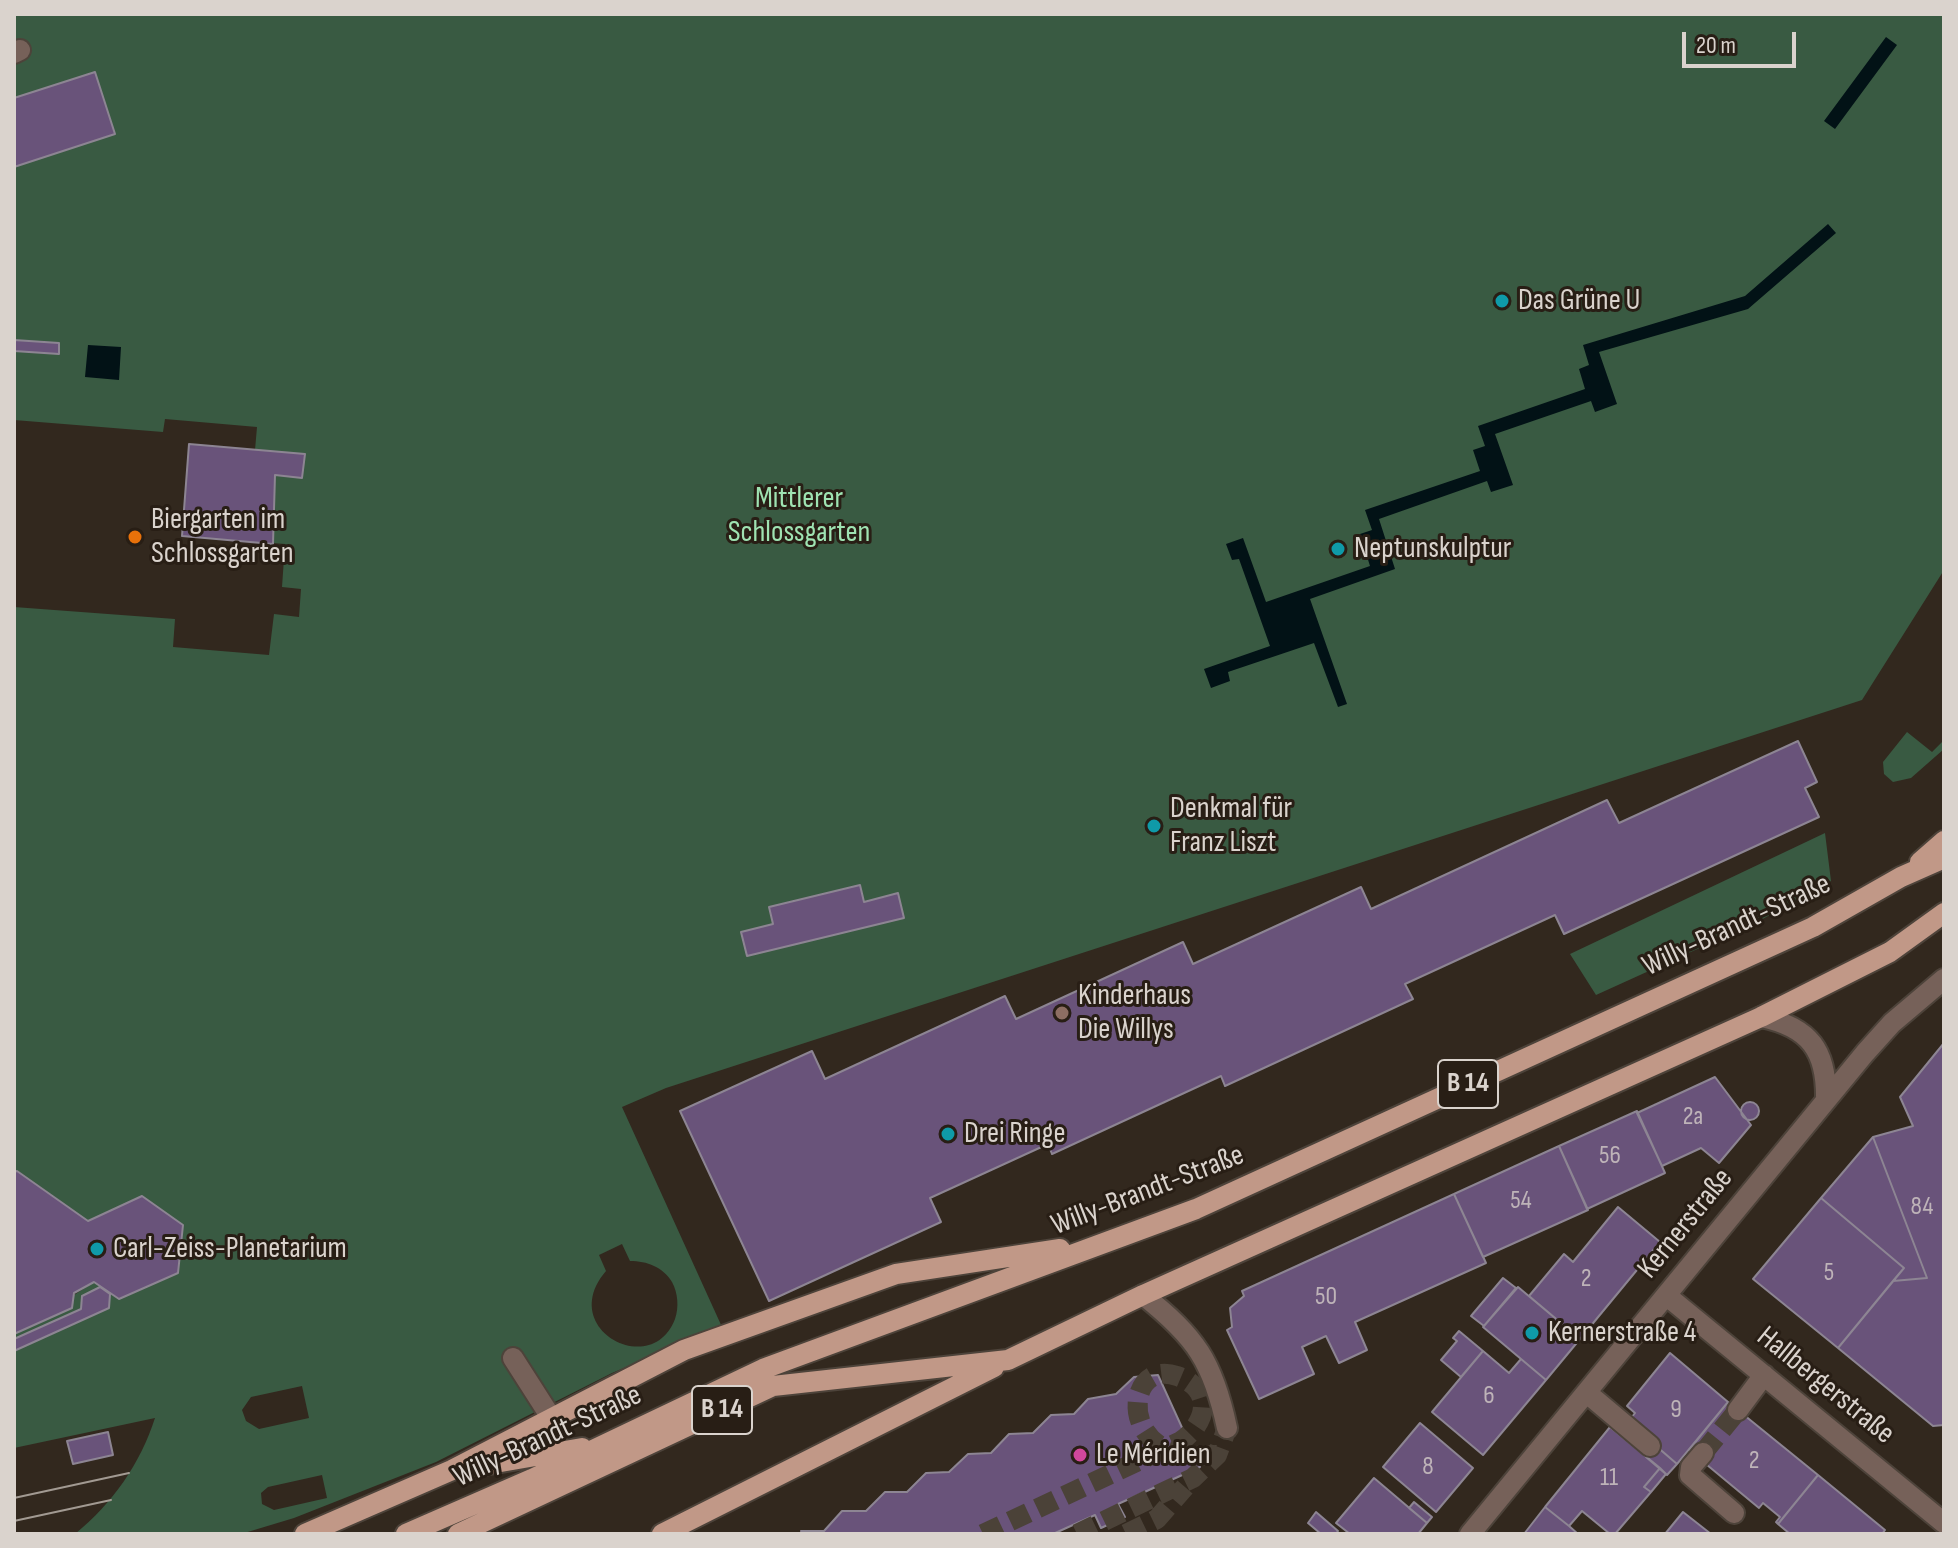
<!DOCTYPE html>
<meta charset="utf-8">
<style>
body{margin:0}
#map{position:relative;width:1958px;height:1548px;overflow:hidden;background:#32281e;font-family:"Sofia Sans Condensed",sans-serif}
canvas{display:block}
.frame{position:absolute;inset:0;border:16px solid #dad3cd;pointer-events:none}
.scale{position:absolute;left:1682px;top:32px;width:114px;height:36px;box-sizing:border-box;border:4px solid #dad3cd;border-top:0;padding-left:10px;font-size:24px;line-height:28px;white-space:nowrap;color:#dad3cd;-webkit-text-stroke:6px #281e15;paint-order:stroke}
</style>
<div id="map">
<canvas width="1958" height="1548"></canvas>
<div class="frame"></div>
<div class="scale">20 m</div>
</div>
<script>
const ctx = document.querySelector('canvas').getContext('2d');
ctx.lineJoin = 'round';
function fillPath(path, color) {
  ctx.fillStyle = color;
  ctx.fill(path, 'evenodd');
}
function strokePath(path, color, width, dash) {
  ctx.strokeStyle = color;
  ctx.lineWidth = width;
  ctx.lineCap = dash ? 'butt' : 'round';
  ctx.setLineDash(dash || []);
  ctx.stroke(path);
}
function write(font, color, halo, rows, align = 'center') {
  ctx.font = font + ' "Sofia Sans Condensed",sans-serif';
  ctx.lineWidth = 6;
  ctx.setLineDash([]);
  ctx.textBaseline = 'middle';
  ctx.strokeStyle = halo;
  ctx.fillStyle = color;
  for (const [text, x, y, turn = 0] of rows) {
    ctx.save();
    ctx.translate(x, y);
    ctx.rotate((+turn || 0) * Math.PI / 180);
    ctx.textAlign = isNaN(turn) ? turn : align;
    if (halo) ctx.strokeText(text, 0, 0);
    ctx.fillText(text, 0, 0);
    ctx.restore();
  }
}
const green = new Path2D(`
 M 14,14 L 1944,14 L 1944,570 L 1862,700 L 666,1088 L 622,1107 L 722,1327 L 612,1373 L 436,1462 L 294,1518 L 241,1534 L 75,1534 C 113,1503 140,1464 155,1418 L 14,1448 L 14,1334 L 94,1282 L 119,1299 L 178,1273 L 142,1196 L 88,1221 L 18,1171 L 14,1172 L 14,607 L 175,619 L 173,647 L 269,655 L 274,614 L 299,617 L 301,589 L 282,587 L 285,544 L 182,536 L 189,444 L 255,450 L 257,427 L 165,419 L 163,432 L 14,420 ZM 622,1244 L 630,1261 C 647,1261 663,1267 672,1282 C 678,1293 679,1307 675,1319 C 652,1380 556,1329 606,1271 L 599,1255 ZM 302,1386 L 309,1418 L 259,1429 L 246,1421 L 242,1410 L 251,1397 ZM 322,1475 L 327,1498 L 274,1510 L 262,1504 L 261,1493 L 268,1487 Z
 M 1907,732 L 1932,752 L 1944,740 L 1944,749 L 1911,778 L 1893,782 L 1884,774 L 1883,762 Z
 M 1825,833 L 1831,881 L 1759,921 L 1596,995 L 1570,954 Z`);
const water = new Path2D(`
 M 1886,37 L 1897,45 L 1835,129 L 1824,121 Z
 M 1828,224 L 1836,233 L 1748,309 L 1599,352 L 1617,404 L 1595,412 L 1591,401 L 1495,434 L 1513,485 L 1491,492 L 1487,481 L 1379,519 L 1395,569 L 1310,599 L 1347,704 L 1338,707 L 1314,643 L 1228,672 L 1230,681 L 1211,688 L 1204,669 L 1270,646 L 1239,559 L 1232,560 L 1226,544 L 1243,538 L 1266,602 L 1370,566 L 1360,534 L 1372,530 L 1365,510 L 1480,471 L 1473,450 L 1485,446 L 1478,426 L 1585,389 L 1579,369 L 1589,365 L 1583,345 L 1745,296 Z
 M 88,345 L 121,347 L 119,380 L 85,377 Z`);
const building = new Path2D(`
 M 95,72 L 115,134 L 14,167 L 14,98 Z
 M 14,340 L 59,343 L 59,354 L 14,351 Z
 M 189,444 L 305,454 L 302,478 L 275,475 L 273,544 L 182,536 Z
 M 1798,741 L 1817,782 L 1805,788 L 1819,817 L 1564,934 L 1555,915 L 1405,984 L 1413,999 L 1225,1086 L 1221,1076 L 1052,1154 L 1048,1144 L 930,1198 L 941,1222 L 769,1301 L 680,1111 L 812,1051 L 825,1079 L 1005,996 L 1016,1019 L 1183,942 L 1193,964 L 1361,887 L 1371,909 L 1607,800 L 1619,823 Z
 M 860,885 L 864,902 L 898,893 L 904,918 L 747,956 L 741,932 L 773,924 L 769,907 Z
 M 1944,1043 L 1944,1425 L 1933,1426 L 1838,1348 L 1893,1281 L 1927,1278 L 1873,1137 L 1913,1126 L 1900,1097 Z
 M 1715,1077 L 1751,1125 L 1719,1163 L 1701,1148 L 1662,1166 L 1637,1113 Z
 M1741 1111a9 9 0 1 1 18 0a9 9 0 1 1-18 0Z
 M 1637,1111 L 1665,1173 L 1587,1209 L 1559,1146 Z
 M 1873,1137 L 1927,1278 L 1893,1281 L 1904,1268 L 1821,1198 Z
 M 1559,1146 L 1588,1210 L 1483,1257 L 1454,1194 Z
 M 17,1171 L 88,1221 L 142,1196 L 183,1225 L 178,1273 L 119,1299 L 94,1282 L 74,1293 L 72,1308 L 14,1334 L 14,1172 Z
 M 1454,1194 L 1486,1263 L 1355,1322 L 1367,1350 L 1339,1363 L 1326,1336 L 1302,1347 L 1314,1374 L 1259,1399 L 1227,1330 L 1232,1327 L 1230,1308 L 1244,1296 L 1242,1291 Z
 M 1821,1198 L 1904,1268 L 1838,1348 L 1753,1279 Z
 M 1618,1207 L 1660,1242 L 1580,1339 L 1529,1296 L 1564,1254 L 1573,1262 Z
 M 1503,1278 L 1516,1288 L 1484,1326 L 1471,1316 Z
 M 100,1287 L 110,1294 L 109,1308 L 14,1351 L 14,1339 L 81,1309 L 82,1296 Z
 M 1518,1287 L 1580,1339 L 1546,1380 L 1483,1327 Z
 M 1459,1331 L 1483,1351 L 1461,1377 L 1441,1360 L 1457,1341 L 1453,1338 Z
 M 1483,1351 L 1509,1373 L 1521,1359 L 1546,1380 L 1483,1455 L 1432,1412 Z
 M 1670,1353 L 1728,1402 L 1677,1464 L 1628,1422 L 1635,1413 L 1627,1406 Z
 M 1158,1375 L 1200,1467 L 1118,1504 L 1125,1517 L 1101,1528 L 1095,1515 L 1053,1534 L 802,1534 L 801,1531 L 824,1531 L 842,1511 L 866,1511 L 885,1492 L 907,1492 L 926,1473 L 949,1472 L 968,1454 L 991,1453 L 1009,1434 L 1033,1433 L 1051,1415 L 1074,1414 L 1088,1399 L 1116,1394 L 1134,1377 Z
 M 1728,1402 L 1818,1475 L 1778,1524 L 1776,1522 L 1780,1517 L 1763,1503 L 1759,1508 L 1689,1450 Z
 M 1420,1423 L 1473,1468 L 1436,1512 L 1383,1467 Z
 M 1610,1427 L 1660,1468 L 1644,1487 L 1651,1492 L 1615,1534 L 1610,1534 L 1582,1511 L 1569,1526 L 1545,1507 Z
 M 108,1432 L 113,1455 L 73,1464 L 67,1441 Z
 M 1655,1445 L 1677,1464 L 1667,1475 L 1646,1457 Z
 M 1660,1468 L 1666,1474 L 1651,1492 L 1644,1487 Z
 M 1818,1475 L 1885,1530 L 1882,1534 L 1790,1534 L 1778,1524 Z
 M 1374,1478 L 1427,1523 L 1418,1534 L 1350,1534 L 1336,1523 Z
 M 1414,1502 L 1432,1517 L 1427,1523 L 1409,1508 Z
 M 1545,1507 L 1569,1526 L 1578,1534 L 1524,1534 Z
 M 1316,1512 L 1338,1531 L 1336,1534 L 1321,1534 L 1308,1523 Z
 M 1683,1512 L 1711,1534 L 1665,1534 Z`);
const minorTunnel = new Path2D(`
 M 1703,1453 L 1738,1410
 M 983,1534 L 1181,1441 C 1208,1422 1214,1389 1177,1376 C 1129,1359 1119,1441 1180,1454 C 1192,1457 1206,1455 1217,1455
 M 1077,1534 L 1193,1478 L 1217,1455 L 1227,1428
 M 1126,1534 L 1157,1519 L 1185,1487`);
const minor = new Path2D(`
 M 14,53 L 20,50
 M 1761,1017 C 1810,1027 1827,1051 1826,1100
 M 1143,1295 C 1196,1337 1213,1362 1227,1428
 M 1667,1296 L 1944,1523
 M 513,1358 L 552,1419
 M 1587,1393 L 1650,1446
 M 1738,1410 L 1764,1375
 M 1703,1453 L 1691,1467 L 1690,1475 L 1734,1513
 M 1470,1534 L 1865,1053 L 1892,1023 L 1944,979`);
const major = new Path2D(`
 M 1920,862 L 1944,841
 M 472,1467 L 582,1448
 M 305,1534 L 452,1470 L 684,1350 L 896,1274 L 1060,1249
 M 406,1534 L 532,1479 L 763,1369 L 1196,1209 L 1813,927 L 1901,877 L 1944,858
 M 458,1534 L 773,1386 L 1008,1360 L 1143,1295 L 1761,1017 L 1890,952 L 1944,913
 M 662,1534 L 994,1367`);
const tram = new Path2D(`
 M 14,1498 L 129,1473
 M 14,1521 L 111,1500`);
const markers = [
 [1502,301,8,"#0f9aa8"],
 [135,537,8,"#e8710a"],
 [1338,549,8,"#0f9aa8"],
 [1154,826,8,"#0f9aa8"],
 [1062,1013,8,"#8d6e63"],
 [948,1134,8,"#0f9aa8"],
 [97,1249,8,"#0f9aa8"],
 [1532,1333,8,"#0f9aa8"],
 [1080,1455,8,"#d1479c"]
];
const numberNames = [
 ["2a",1693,1117],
 ["56",1610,1156],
 ["54",1521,1201],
 ["84",1922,1207],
 ["5",1829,1273],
 ["2",1586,1279],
 ["50",1326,1297],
 ["6",1489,1396],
 ["9",1676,1410],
 ["2",1754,1461],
 ["8",1428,1467],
 ["11",1609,1478]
];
const shields = [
 [1468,1084,60],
 [722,1410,60]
];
const shieldNames = [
 ["B 14",1468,1084],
 ["B 14",722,1410]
];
const poiNames = [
 ["Das Grüne U",1518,301],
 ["Biergarten im",151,520],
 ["Schlossgarten",151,554],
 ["Neptunskulptur",1354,549],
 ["Denkmal für",1170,809],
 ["Franz Liszt",1170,843],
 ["Kinderhaus",1078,996],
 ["Die Willys",1078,1030],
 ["Drei Ringe",964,1134],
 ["Carl-Zeiss-Planetarium",113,1249],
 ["Kernerstraße 4",1548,1333],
 ["Le Méridien",1096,1455]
];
const parkNames = [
 ["Mittlerer",799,499],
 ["Schlossgarten",799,533]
];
const streetNames = [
 ["Willy-Brandt-Straße",1737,926,-25],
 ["Willy-Brandt-Straße",1148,1191,-21],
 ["Kernerstraße",1686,1224,-51],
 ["Hallbergerstraße",1825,1386,39],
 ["Willy-Brandt-Straße",548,1437,-25]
];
fillPath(green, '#395a42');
fillPath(water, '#021216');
fillPath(building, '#69537a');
strokePath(building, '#8d8593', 2);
strokePath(minorTunnel, '#4b4238', 20, [20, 10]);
strokePath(minor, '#4d433a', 24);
strokePath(major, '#4d433a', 24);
strokePath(minor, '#766159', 20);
strokePath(major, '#c19887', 20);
strokePath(tram, '#a29a92', 2);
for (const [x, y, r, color] of markers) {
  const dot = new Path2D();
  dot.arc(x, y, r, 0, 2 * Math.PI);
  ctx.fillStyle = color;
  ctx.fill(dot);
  strokePath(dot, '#281e15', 3);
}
write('26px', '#beb3b8', null, numberNames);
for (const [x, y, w] of shields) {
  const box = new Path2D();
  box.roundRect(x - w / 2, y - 24, w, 48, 6);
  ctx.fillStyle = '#281e15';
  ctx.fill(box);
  strokePath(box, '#dad3cd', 2);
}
write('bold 28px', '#dad3cd', null, shieldNames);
write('30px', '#dad3cd', '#281e15', poiNames, 'left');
write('30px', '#9fe3b2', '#281e15', parkNames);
write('30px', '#dad3cd', '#281e15', streetNames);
</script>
